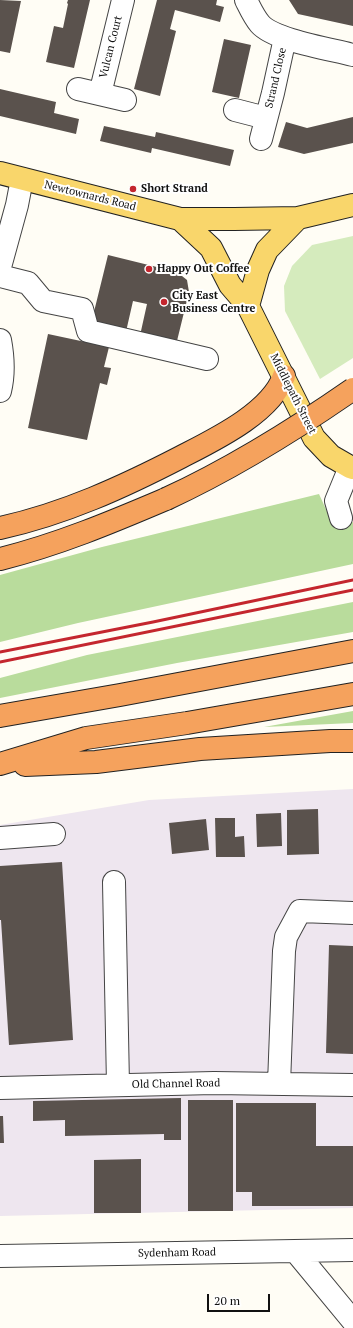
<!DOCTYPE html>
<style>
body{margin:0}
#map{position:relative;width:353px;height:1328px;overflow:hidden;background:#fffdf5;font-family:"PT Serif",serif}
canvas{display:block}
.scale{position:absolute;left:207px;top:1294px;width:63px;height:18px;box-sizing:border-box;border:2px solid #111;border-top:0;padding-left:5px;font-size:12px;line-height:14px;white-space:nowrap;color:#111;-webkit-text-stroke:3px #fff;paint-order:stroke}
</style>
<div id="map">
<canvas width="353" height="1328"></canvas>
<div class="scale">20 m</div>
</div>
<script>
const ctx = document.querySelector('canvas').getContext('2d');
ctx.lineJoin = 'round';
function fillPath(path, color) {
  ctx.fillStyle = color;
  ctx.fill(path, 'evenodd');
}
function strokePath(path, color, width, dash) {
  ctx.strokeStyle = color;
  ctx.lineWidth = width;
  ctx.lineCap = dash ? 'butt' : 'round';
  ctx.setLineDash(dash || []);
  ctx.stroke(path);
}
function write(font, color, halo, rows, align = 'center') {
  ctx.font = font + ' "PT Serif",serif';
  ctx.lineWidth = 4;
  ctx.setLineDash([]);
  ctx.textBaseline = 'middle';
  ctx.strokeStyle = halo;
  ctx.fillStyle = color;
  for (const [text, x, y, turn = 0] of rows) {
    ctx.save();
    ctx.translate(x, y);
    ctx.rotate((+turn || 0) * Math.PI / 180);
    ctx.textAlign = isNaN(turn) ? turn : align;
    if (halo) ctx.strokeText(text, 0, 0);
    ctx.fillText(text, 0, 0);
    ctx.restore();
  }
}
const industrial = new Path2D(`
 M 353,789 L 353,1208 L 0,1216 L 0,825 L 149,800 Z`);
const green = new Path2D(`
 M 353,236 L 353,358 L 320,379 L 285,311 L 284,286 L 292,266 L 312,245 Z`);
const forest = new Path2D(`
 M 319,494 L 334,527 L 353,522 L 353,564 L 78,623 L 0,642 L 0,575 L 102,547 Z
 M 353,602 L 353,632 L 177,663 L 0,698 L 0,678 L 87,655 Z
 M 353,711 L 353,723 L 264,727 Z`);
const building = new Path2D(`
 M 0,0 L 21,1 L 10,53 L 0,51 Z
 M 68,0 L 90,0 L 74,68 L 46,62 L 54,26 L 63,28 L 68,4 L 67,3 Z
 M 157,0 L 217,0 L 216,5 L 224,7 L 220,22 L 175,10 L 170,29 L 176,31 L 160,96 L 134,89 Z
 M 289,0 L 353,0 L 353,26 L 298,14 Z
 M 224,39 L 251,45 L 239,98 L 212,92 Z
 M 0,89 L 56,102 L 54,113 L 79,119 L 76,134 L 0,116 Z
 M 353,117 L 353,143 L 304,154 L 278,147 L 286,122 L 307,128 Z
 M 104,126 L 155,137 L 156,132 L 234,150 L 230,166 L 152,148 L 151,153 L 100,141 Z
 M 108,255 L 177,272 L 187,280 L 189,292 L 175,349 L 139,340 L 147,304 L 133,301 L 125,336 L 90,328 Z
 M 48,334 L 109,347 L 104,367 L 111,368 L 107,385 L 100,383 L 87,440 L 28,428 Z
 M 318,809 L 319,854 L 287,855 L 287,810 Z
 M 281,813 L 282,846 L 257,847 L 256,814 Z
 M 215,818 L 235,818 L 235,837 L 244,836 L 245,857 L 216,857 Z
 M 206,819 L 209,850 L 172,854 L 169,823 Z
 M 62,862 L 73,1040 L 9,1045 L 1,920 L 0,920 L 0,866 Z
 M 329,945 L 353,946 L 353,1054 L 326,1053 Z
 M 181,1098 L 181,1140 L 164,1140 L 164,1134 L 65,1136 L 65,1120 L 33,1121 L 33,1101 Z
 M 188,1100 L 233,1100 L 233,1211 L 188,1211 Z
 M 236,1103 L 316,1103 L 316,1146 L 353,1146 L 353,1206 L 252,1206 L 252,1192 L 236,1192 Z
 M 0,1116 L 3,1116 L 4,1143 L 0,1143 Z
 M 141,1159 L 141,1213 L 94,1213 L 94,1160 Z`);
const minor = new Path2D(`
 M 246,0 C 250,8 254,17 260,24 C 274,40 330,49 353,55
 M 78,89 L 125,100
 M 100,94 L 123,0
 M 235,110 L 266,118
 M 261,139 L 273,93 L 285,38
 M 0,267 L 17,205 L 22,179
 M 0,276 L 28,283 L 43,301 L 82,309 L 88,331 L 207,359
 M 0,340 C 3,356 4,375 0,391
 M 341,518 L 336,501 L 350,467
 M 0,838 L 54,834
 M 114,882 L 118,1085
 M 279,1084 L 284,951 L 286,937 L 300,911 L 353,913
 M 0,1088 L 214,1083 L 353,1085
 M 296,1252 L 353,1321
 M 0,1256 L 353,1250`);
const major = new Path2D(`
 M 0,173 L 180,219 L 234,219 L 298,218 L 353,205
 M 180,219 L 211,248 L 230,285 L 248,306 L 314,438 L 331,456 L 350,467 L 353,468
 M 248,306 L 258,270 L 267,250 L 298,218`);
const highway = new Path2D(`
 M 0,528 C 64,514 123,487 181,457 C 214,440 271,413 284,376
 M 0,559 C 57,545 112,522 166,499
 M 0,716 L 120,695 L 353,651
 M 0,764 L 86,738 L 187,723 L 353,694
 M 25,765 L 96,762 L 200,749 L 330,741 L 353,741`);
const rail = new Path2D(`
 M 0,652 L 153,622 L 353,580
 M 0,662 L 353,590`);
const highwayBridge = new Path2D(`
 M 166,499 C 231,469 294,430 353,389`);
const markers = [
 [133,189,4,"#c4262e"],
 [149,269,4,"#c4262e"],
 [164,302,4,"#c4262e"]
];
const streetNames = [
 ["Vulcan Court",111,47,-76],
 ["Strand Close",276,78,-77],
 ["Newtownards Road",90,196,14],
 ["Middlepath Street",293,394,63],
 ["Old Channel Road",176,1084,-1],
 ["Sydenham Road",177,1253,-1]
];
const poiNames = [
 ["Short Strand",141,189],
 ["Happy Out Coffee",157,269],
 ["City East",172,296],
 ["Business Centre",172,309]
];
fillPath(industrial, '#eee6ef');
fillPath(green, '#d5ebbd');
fillPath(forest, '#b9dc9c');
fillPath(building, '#5a524d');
strokePath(minor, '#444', 24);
strokePath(major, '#222', 24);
strokePath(highway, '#222', 24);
strokePath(minor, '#fff', 22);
strokePath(major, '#f9d66b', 22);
strokePath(highway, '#f5a25d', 22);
strokePath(rail, '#c4262e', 3);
strokePath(highwayBridge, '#222', 24, []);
strokePath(highwayBridge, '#f5a25d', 22);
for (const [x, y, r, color] of markers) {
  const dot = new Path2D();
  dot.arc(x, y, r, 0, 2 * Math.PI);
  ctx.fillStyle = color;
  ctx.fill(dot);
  strokePath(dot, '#fff', 1.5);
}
write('11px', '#111', '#fff', streetNames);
write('bold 11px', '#111', '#fff', poiNames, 'left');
</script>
